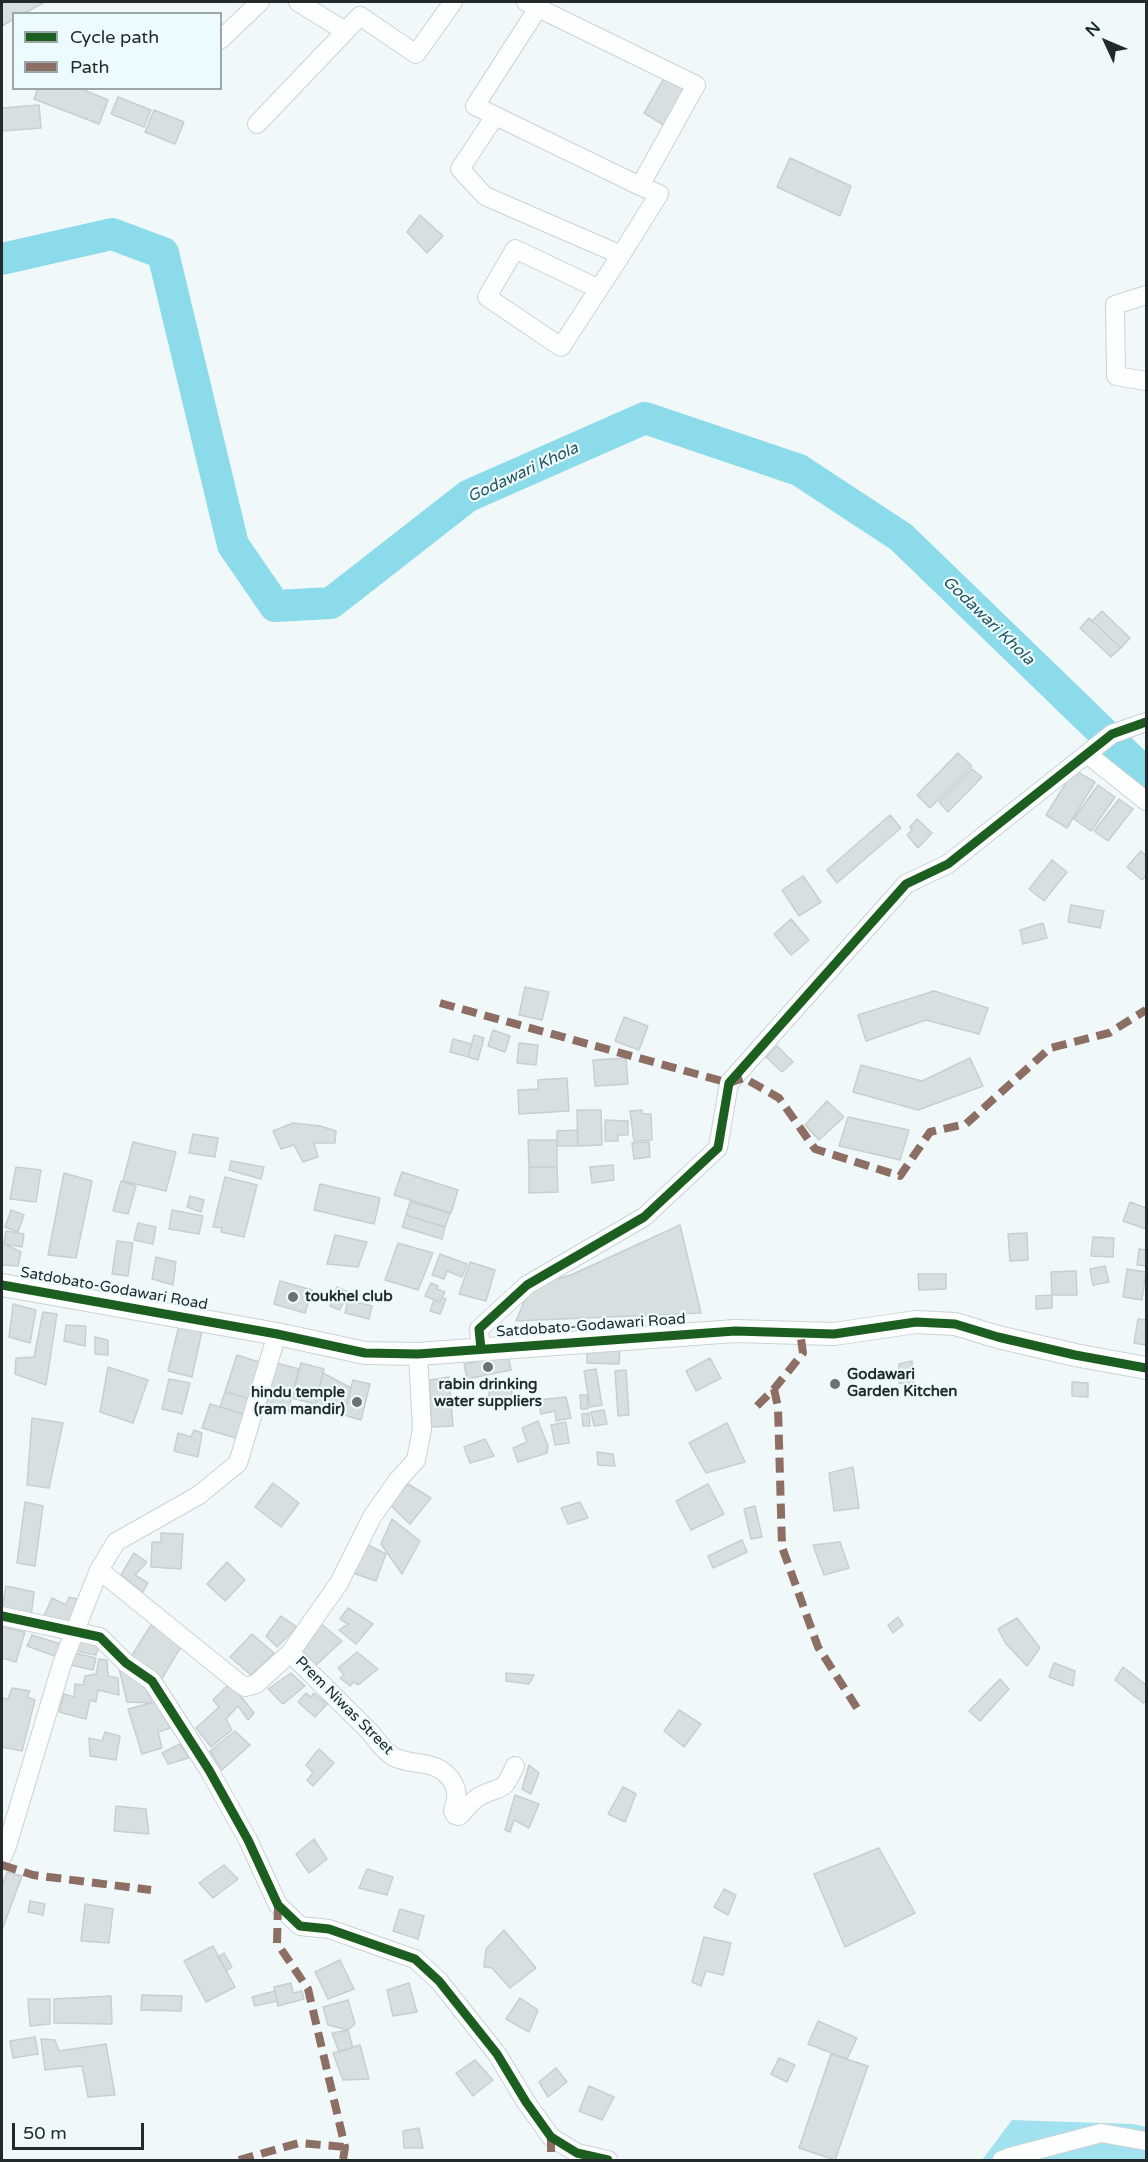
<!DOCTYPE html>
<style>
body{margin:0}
#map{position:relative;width:1148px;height:2162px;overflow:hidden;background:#f0f8fa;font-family:"Varela Round",sans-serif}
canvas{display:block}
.frame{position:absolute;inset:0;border:3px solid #232a2c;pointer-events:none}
.legend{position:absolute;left:12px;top:12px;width:210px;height:78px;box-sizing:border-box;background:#ecfbfe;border:2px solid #9ca7aa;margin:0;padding:8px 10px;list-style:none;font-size:18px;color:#232a2c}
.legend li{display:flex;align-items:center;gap:12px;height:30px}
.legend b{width:30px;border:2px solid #9ca7aa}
.north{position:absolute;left:1076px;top:12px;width:60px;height:60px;-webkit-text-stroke:4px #ecfbfe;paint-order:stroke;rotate:314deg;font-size:16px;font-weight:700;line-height:24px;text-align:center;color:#232a2c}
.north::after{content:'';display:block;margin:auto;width:21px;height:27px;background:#232a2c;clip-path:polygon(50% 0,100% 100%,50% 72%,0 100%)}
.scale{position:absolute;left:12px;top:2123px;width:132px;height:27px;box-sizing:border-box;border:3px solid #232a2c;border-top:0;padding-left:8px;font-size:18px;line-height:21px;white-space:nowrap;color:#232a2c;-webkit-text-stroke:4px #ecfbfe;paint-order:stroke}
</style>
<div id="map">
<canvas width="1148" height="2162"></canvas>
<div class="frame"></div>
<ul class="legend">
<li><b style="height:8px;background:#1b5e20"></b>Cycle path</li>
<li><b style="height:8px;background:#8d6e63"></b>Path</li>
</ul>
<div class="north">N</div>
<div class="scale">50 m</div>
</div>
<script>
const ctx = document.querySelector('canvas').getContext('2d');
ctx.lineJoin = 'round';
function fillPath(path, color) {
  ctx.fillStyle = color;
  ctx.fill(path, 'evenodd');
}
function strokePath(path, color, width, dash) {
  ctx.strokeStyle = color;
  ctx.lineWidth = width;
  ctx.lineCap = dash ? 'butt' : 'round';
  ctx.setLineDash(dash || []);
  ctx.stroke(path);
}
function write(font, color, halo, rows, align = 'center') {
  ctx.font = font + ' "Varela Round",sans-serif';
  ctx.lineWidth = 4.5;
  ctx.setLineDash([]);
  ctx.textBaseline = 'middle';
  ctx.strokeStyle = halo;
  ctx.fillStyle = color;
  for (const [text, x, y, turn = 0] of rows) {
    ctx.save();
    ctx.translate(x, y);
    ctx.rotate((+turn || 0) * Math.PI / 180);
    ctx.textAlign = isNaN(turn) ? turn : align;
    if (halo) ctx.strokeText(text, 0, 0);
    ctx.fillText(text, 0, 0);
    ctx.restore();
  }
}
const forest = new Path2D(`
 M 1012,2120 L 1133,2124 L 1146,2127 L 1146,2160 L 982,2160 Z`);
const river = new Path2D(`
 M 2,259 L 112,234 L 163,253 L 233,545 L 275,606 L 331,603 L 468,496 L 645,418 L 799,470 L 901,537 L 1146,774`);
const building = new Path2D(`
 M 4,2 L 45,2 L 23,14 L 14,14 L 14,19 L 2,26 L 2,3 Z
 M 664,78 L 687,91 L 667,127 L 644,113 Z
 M 38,88 L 79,88 L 108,100 L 99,124 L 34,99 Z
 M 118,97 L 151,110 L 144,127 L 111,114 Z
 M 39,105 L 41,128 L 2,131 L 2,108 Z
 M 154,110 L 184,122 L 175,144 L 145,132 Z
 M 790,158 L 851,186 L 840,216 L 777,187 Z
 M 420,215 L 443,236 L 427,253 L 407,232 Z
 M 1102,611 L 1130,638 L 1121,648 L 1092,621 Z
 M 1089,618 L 1121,648 L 1111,657 L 1080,628 Z
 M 958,753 L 972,766 L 930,808 L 917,795 Z
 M 972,769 L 982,777 L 948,812 L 939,802 Z
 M 1074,770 L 1095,782 L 1067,828 L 1046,815 Z
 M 1098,785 L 1115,797 L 1091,831 L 1074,819 Z
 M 1119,799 L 1133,809 L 1108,841 L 1094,831 Z
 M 890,815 L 901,828 L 837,883 L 827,870 Z
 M 917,819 L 932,833 L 918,848 L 907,835 L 912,830 L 910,827 Z
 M 1141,851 L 1146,856 L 1146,875 L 1142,880 L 1127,867 Z
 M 1052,860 L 1067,872 L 1044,901 L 1029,889 Z
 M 803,876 L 821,902 L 799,916 L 782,890 Z
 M 1071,905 L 1104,911 L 1100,928 L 1068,922 Z
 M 791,919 L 809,940 L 791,955 L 774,934 Z
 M 1043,923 L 1047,938 L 1023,944 L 1020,930 Z
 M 525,987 L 549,992 L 542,1020 L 519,1015 Z
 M 934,991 L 988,1008 L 979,1034 L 926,1020 L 866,1041 L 858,1015 Z
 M 624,1017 L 648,1026 L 639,1050 L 615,1041 Z
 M 493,1030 L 510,1036 L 505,1052 L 488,1046 Z
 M 474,1035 L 484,1038 L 478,1060 L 468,1057 Z
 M 453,1039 L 472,1044 L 468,1057 L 450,1052 Z
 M 519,1043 L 538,1045 L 536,1065 L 517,1063 Z
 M 777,1046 L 793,1062 L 782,1072 L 766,1057 Z
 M 626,1058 L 628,1084 L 595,1086 L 593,1060 Z
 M 970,1058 L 983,1086 L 918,1110 L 853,1092 L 861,1065 L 922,1081 Z
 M 567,1078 L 569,1111 L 519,1114 L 518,1090 L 538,1089 L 538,1080 Z
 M 827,1101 L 844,1117 L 819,1140 L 805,1125 Z
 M 577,1110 L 601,1110 L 602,1145 L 578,1146 Z
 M 642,1110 L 642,1114 L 651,1114 L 652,1140 L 634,1141 L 630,1111 Z
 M 848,1117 L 909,1130 L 900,1160 L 839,1146 Z
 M 605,1120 L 628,1121 L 628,1135 L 618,1135 L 618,1141 L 605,1141 Z
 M 293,1123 L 320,1126 L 336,1131 L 335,1143 L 314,1143 L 318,1157 L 303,1162 L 294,1145 L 281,1149 L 273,1131 Z
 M 577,1130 L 578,1146 L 557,1146 L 557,1131 Z
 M 193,1134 L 218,1138 L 215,1157 L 189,1153 Z
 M 528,1140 L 557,1140 L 557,1167 L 529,1167 Z
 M 133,1142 L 176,1152 L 166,1191 L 123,1181 Z
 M 649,1142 L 650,1157 L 634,1159 L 632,1143 Z
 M 231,1161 L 264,1167 L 261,1179 L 229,1170 Z
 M 613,1165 L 614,1180 L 592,1183 L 590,1167 Z
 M 16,1167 L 41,1170 L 36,1202 L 10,1199 Z
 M 529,1167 L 557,1167 L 558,1192 L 529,1193 Z
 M 402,1172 L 458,1190 L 451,1213 L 394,1195 Z
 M 64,1173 L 92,1181 L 76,1258 L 48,1255 Z
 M 225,1177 L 257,1185 L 244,1237 L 221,1232 L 222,1228 L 213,1227 Z
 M 121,1181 L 136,1186 L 128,1214 L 113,1211 Z
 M 320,1184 L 380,1198 L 374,1224 L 314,1210 Z
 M 190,1196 L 204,1200 L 201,1212 L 187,1207 Z
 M 410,1202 L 450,1213 L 445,1227 L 406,1215 Z
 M 1130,1202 L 1146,1208 L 1146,1229 L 1123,1221 Z
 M 11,1210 L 24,1215 L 18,1232 L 5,1227 Z
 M 172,1210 L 203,1216 L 199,1234 L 169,1229 Z
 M 406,1215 L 445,1227 L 442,1239 L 402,1227 Z
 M 138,1223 L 156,1227 L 153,1244 L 134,1240 Z
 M 680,1225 L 701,1313 L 516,1321 L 530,1287 L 571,1275 Z
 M 6,1231 L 24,1234 L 22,1247 L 4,1244 Z
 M 1027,1233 L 1028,1260 L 1010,1261 L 1008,1234 Z
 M 335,1235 L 367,1242 L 358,1267 L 327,1264 Z
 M 1093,1237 L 1114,1238 L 1113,1257 L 1091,1256 Z
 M 117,1241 L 133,1243 L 128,1276 L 112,1274 Z
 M 2,1243 L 21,1252 L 18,1266 L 2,1265 Z
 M 398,1243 L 433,1253 L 418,1290 L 385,1280 Z
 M 1139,1249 L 1146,1250 L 1146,1266 L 1137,1265 Z
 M 440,1254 L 467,1264 L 462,1277 L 447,1271 L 444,1279 L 432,1275 Z
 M 156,1257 L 176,1262 L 173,1285 L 152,1279 Z
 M 470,1262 L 495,1270 L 486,1301 L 459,1294 Z
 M 1105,1266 L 1109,1282 L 1093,1285 L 1090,1269 Z
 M 1127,1269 L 1146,1272 L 1142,1300 L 1123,1297 Z
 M 1076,1271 L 1077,1295 L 1052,1295 L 1051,1272 Z
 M 918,1274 L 946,1274 L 946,1289 L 919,1290 Z
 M 280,1281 L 312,1290 L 305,1313 L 274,1304 Z
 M 431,1283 L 438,1286 L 437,1289 L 445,1292 L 440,1302 L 425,1296 Z
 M 337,1287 L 348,1292 L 340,1310 L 330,1306 Z
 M 1052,1295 L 1052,1308 L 1036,1309 L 1036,1296 Z
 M 442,1298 L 446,1299 L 440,1314 L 430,1311 L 434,1300 L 440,1302 Z
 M 348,1300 L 372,1306 L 369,1319 L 345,1313 Z
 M 13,1304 L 36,1310 L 30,1343 L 9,1337 Z
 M 43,1312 L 57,1314 L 46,1385 L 15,1374 L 16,1358 L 34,1357 Z
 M 1138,1319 L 1146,1320 L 1146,1345 L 1134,1343 Z
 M 66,1325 L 86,1326 L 85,1346 L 64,1341 Z
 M 179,1325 L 202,1331 L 192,1377 L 168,1371 Z
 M 95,1337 L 108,1340 L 108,1355 L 95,1354 Z
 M 587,1348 L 620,1349 L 619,1364 L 587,1363 Z
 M 237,1355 L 262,1363 L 251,1399 L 225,1392 Z
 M 508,1355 L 511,1370 L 467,1379 L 464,1364 Z
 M 710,1358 L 721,1378 L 696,1391 L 686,1371 Z
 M 912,1361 L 913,1386 L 899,1383 L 899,1364 Z
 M 273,1362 L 299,1369 L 288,1412 L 262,1405 Z
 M 301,1363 L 324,1369 L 315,1404 L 292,1398 Z
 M 108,1367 L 148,1380 L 133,1423 L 100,1412 Z
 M 596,1369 L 602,1405 L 590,1407 L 584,1371 Z
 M 626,1370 L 629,1415 L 618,1416 L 615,1371 Z
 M 323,1373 L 351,1388 L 344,1415 L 340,1410 L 315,1404 Z
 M 449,1377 L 453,1426 L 431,1427 L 430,1380 Z
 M 169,1379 L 190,1383 L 182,1414 L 162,1409 Z
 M 353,1380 L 370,1384 L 361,1420 L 344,1415 Z
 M 1072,1382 L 1088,1383 L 1088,1397 L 1072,1396 Z
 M 512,1383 L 512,1400 L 489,1400 L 489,1384 Z
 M 225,1392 L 251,1399 L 246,1415 L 220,1407 Z
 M 580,1395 L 587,1395 L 588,1409 L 581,1409 Z
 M 566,1397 L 571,1418 L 556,1421 L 555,1411 L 541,1414 L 538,1400 Z
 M 210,1404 L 246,1415 L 239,1439 L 202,1428 Z
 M 604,1410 L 607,1424 L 594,1426 L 591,1412 Z
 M 589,1413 L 590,1426 L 583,1426 L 582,1414 Z
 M 32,1418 L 63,1423 L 49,1488 L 27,1485 Z
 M 538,1421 L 548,1446 L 547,1453 L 518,1462 L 513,1448 L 527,1442 L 522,1428 Z
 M 566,1422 L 569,1443 L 555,1445 L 551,1425 Z
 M 727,1423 L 745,1462 L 706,1473 L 689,1443 Z
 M 194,1430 L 202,1433 L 198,1457 L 174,1451 L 178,1433 L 191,1437 Z
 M 485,1439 L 494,1456 L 470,1463 L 464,1447 Z
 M 597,1452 L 613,1454 L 615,1466 L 598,1465 Z
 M 853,1467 L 859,1508 L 834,1511 L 829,1473 Z
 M 273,1483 L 299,1503 L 281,1527 L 255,1507 Z
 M 408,1484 L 431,1498 L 410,1524 L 390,1505 Z
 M 708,1484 L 724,1514 L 691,1530 L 676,1501 Z
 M 25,1502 L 43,1506 L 35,1566 L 17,1563 Z
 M 580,1502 L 588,1518 L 568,1524 L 561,1508 Z
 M 755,1506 L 762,1537 L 751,1539 L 744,1509 Z
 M 392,1519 L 420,1541 L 402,1574 L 381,1544 Z
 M 161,1533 L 183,1534 L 181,1569 L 151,1567 L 152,1542 L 161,1542 Z
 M 742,1540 L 747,1552 L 713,1568 L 708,1556 Z
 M 840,1542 L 849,1568 L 824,1575 L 813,1545 Z
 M 366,1544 L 386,1554 L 376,1581 L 353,1573 Z
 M 134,1553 L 147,1562 L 135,1575 L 148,1583 L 143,1592 L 121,1575 Z
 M 227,1562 L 245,1580 L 225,1601 L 207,1584 Z
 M 6,1586 L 34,1592 L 31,1617 L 2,1609 Z
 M 69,1597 L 84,1601 L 73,1629 L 43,1618 L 52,1598 L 66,1605 Z
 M 348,1608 L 373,1624 L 356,1644 L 339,1630 L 348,1624 L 340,1619 Z
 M 281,1616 L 297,1627 L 277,1647 L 266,1636 Z
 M 898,1617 L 903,1625 L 893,1633 L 888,1625 Z
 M 1017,1618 L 1040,1648 L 1027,1666 L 1006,1644 L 998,1629 Z
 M 320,1623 L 342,1641 L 314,1667 L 300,1651 Z
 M 151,1625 L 182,1645 L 161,1680 L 129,1660 Z
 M 2,1627 L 25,1632 L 16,1662 L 2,1658 Z
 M 252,1634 L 274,1653 L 251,1675 L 230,1657 Z
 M 32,1635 L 64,1645 L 60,1658 L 27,1646 Z
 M 79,1641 L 99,1645 L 96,1655 L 77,1651 Z
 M 357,1652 L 378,1669 L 358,1685 L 354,1682 L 350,1686 L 340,1678 L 344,1675 L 338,1668 Z
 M 75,1653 L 96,1658 L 93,1670 L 71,1665 Z
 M 99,1659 L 107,1660 L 108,1676 L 118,1678 L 119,1695 L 98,1690 L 96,1702 L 90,1700 L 86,1719 L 59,1712 L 64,1694 L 74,1697 L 75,1684 L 83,1685 L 85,1676 L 96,1674 Z
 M 1054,1663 L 1075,1671 L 1073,1686 L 1049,1677 Z
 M 118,1664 L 144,1683 L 152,1703 L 127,1702 Z
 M 1123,1667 L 1146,1685 L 1146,1701 L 1143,1703 L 1115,1680 Z
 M 291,1673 L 305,1686 L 283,1704 L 268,1689 Z
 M 506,1673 L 534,1675 L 529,1684 L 506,1681 Z
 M 1000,1679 L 1009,1689 L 980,1721 L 969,1711 Z
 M 230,1683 L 254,1713 L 248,1720 L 238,1706 L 226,1719 L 232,1730 L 211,1747 L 196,1728 L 219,1707 L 213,1700 Z
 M 12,1688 L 30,1691 L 27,1697 L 35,1700 L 22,1751 L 2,1747 L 2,1698 L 8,1699 Z
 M 306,1693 L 311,1697 L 314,1693 L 327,1704 L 315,1717 L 298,1702 Z
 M 158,1701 L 170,1728 L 158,1732 L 162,1748 L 142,1754 L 128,1709 Z
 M 679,1710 L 701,1724 L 684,1747 L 664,1731 Z
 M 235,1731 L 250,1745 L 222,1770 L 210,1751 Z
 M 105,1732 L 120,1736 L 116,1760 L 90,1756 L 89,1738 L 102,1741 Z
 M 180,1744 L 189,1758 L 168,1764 L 162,1753 Z
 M 319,1749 L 334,1763 L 313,1786 L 307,1780 L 313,1773 L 306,1765 Z
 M 529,1765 L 539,1773 L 531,1794 L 522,1789 Z
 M 623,1787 L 636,1794 L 625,1822 L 608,1814 Z
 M 515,1795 L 539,1804 L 529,1828 L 514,1820 L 510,1832 L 505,1830 Z
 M 116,1806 L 146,1809 L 149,1834 L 114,1831 Z
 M 314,1839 L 327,1859 L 309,1873 L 296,1854 Z
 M 879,1848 L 915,1913 L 845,1947 L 814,1874 Z
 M 224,1865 L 238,1879 L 213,1898 L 199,1883 Z
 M 367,1869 L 393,1877 L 387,1895 L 359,1888 Z
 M 7,1872 L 22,1876 L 2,1930 L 2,1887 Z
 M 724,1889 L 736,1895 L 728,1915 L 714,1907 Z
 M 30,1901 L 45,1904 L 43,1915 L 28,1912 Z
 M 85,1904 L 113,1909 L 109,1943 L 81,1941 Z
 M 400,1909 L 424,1916 L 418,1939 L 393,1931 Z
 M 504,1930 L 536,1968 L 510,1988 L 492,1968 L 484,1967 L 486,1949 Z
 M 704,1937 L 731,1943 L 723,1975 L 706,1971 L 701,1986 L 692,1982 Z
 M 213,1946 L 235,1987 L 206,2002 L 184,1961 Z
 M 224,1953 L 232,1967 L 226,1971 L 218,1957 Z
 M 340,1960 L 354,1989 L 328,1999 L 315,1972 Z
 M 291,1983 L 293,1993 L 302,1991 L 304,1999 L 278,2006 L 274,1987 Z
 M 409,1983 L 417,2012 L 393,2016 L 387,1990 Z
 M 275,1991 L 277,2001 L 255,2006 L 252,1997 Z
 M 142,1995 L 182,1996 L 181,2011 L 141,2010 Z
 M 111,1996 L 112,2024 L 54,2023 L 54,1999 Z
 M 520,1998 L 538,2010 L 529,2032 L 506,2019 Z
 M 28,1999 L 50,1999 L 50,2024 L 30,2026 Z
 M 348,2000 L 355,2024 L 348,2030 L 328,2025 L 323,2007 Z
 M 818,2021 L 857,2038 L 847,2059 L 808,2044 Z
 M 348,2030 L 353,2048 L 339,2052 L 332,2033 Z
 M 35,2037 L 38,2054 L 13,2058 L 10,2041 Z
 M 41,2039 L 55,2040 L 59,2051 L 106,2044 L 115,2095 L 88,2097 L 82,2066 L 45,2070 Z
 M 360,2045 L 369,2079 L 343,2080 L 333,2053 Z
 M 831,2054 L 868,2066 L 835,2160 L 799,2148 Z
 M 779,2058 L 795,2065 L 787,2082 L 771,2074 Z
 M 475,2060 L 493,2080 L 473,2096 L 456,2073 Z
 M 556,2068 L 567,2082 L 548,2097 L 539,2082 Z
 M 589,2086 L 614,2097 L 602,2120 L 579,2111 Z
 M 419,2128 L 423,2148 L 404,2148 L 403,2131 Z`);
const minor = new Path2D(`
 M 298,2 L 345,31
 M 526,2 L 696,85 L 640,186 L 475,106 L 538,8
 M 220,40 L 260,2
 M 495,116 L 460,169 L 485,196 L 621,255 L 659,194 L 640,186
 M 257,124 L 360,16 L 416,54 L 453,2
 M 599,289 L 515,249 L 487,297 L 561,347 L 621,255
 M 1146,295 L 1115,305 L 1116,376 L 1146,381
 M 1087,754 L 1146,801
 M 481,1349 L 479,1329 L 527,1285 L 644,1217 L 718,1148 L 729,1083 L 906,884 L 948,864 L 1112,734 L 1146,722
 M 99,1570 L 239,1683 L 245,1687 L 256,1684 L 290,1653 L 339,1583 L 372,1517 L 398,1480 L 416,1460 L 422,1429 L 418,1354
 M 2,1616 L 100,1637 L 126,1663 L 152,1681 L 209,1770 L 248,1840 L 278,1905 L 300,1926 L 329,1929 L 415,1959 L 439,1981 L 497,2054 L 526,2102 L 551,2137 L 577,2153 L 608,2160
 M 290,1653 C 317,1679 343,1705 369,1731 C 377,1740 383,1751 394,1757 C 414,1767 437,1758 452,1781 C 459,1791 456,1800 453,1811 L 455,1815 L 459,1816 C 466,1810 472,1800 480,1796 C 505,1784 502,1794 515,1766
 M 2,1857 L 7,1846 L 62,1664 L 99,1570 L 116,1542 L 199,1495 L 238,1463 L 277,1334
 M 1002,2160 L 1010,2157 L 1101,2133 L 1146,2141`);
const tertiary = new Path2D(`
 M 2,1285 L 277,1334 L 365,1353 L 418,1354 L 735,1331 L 834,1334 L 916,1322 L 955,1324 L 998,1337 L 1075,1355 L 1146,1368`);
const quiet = new Path2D(`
 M 440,1003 L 729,1083 L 744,1078 L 779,1098 L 815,1149 L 900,1176 L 930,1132 L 966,1124 L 1050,1048 L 1109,1033 L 1146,1010
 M 774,1389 L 778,1407 L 782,1547 L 818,1647 L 857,1708
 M 757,1406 L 774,1389 L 803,1353 L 800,1332
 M 2,1865 L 33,1875 L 151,1890
 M 278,1905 L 277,1943 L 308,1989 L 345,2147 L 343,2160
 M 551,2137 L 551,2160
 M 239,2160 L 299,2143 L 345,2147`);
const cycleway = new Path2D(`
 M 2,1285 L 277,1334 L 365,1353 L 418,1354 L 735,1331 L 834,1334 L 916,1322 L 955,1324 L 998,1337 L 1075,1355 L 1146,1368
 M 481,1349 L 479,1329 L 527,1285 L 644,1217 L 718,1148 L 729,1083 L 906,884 L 948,864 L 1112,734 L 1146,722
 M 2,1616 L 100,1637 L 126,1663 L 152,1681 L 209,1770 L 248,1840 L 278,1905 L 300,1926 L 329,1929 L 415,1959 L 439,1981 L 497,2054 L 526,2102 L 551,2137 L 577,2153 L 608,2160`);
const markers = [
 [293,1297,6,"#6b7274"],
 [488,1367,6,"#6b7274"],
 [835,1384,6,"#6b7274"],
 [357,1402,6,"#6b7274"]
];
const streetNames = [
 ["Satdobato-Godawari Road",114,1289,10],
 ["Satdobato-Godawari Road",591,1326,-4],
 ["Prem Niwas Street",344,1706,45]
];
const poiNames = [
 ["toukhel club",305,1297],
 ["Godawari",847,1375],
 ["Garden Kitchen",847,1392],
 ["rabin drinking",488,1385,"center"],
 ["water suppliers",488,1402,"center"],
 ["hindu temple",345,1393,"right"],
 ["(ram mandir)",345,1410,"right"]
];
const waterNames = [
 ["Godawari Khola",523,473,-25],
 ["Godawari Khola",988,621,44]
];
fillPath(forest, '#a2e2f0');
strokePath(river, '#8cdbeb', 32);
fillPath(building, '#d8dfe1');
strokePath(building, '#c8cfd1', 1.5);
strokePath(minor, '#cbd3d5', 20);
strokePath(tertiary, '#cbd3d5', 24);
strokePath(minor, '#fdfefe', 18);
strokePath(tertiary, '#fdfefe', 22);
strokePath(quiet, '#8d6e63', 8, [15, 8]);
strokePath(cycleway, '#1b5e20', 9);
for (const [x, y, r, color] of markers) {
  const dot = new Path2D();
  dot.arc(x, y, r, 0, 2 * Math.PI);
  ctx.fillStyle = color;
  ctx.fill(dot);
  strokePath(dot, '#ecfbfe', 2);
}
write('15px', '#232a2c', '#ecfbfe', streetNames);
write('bold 15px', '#232a2c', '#ecfbfe', poiNames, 'left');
write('italic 16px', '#25545e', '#ecfbfe', waterNames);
</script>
